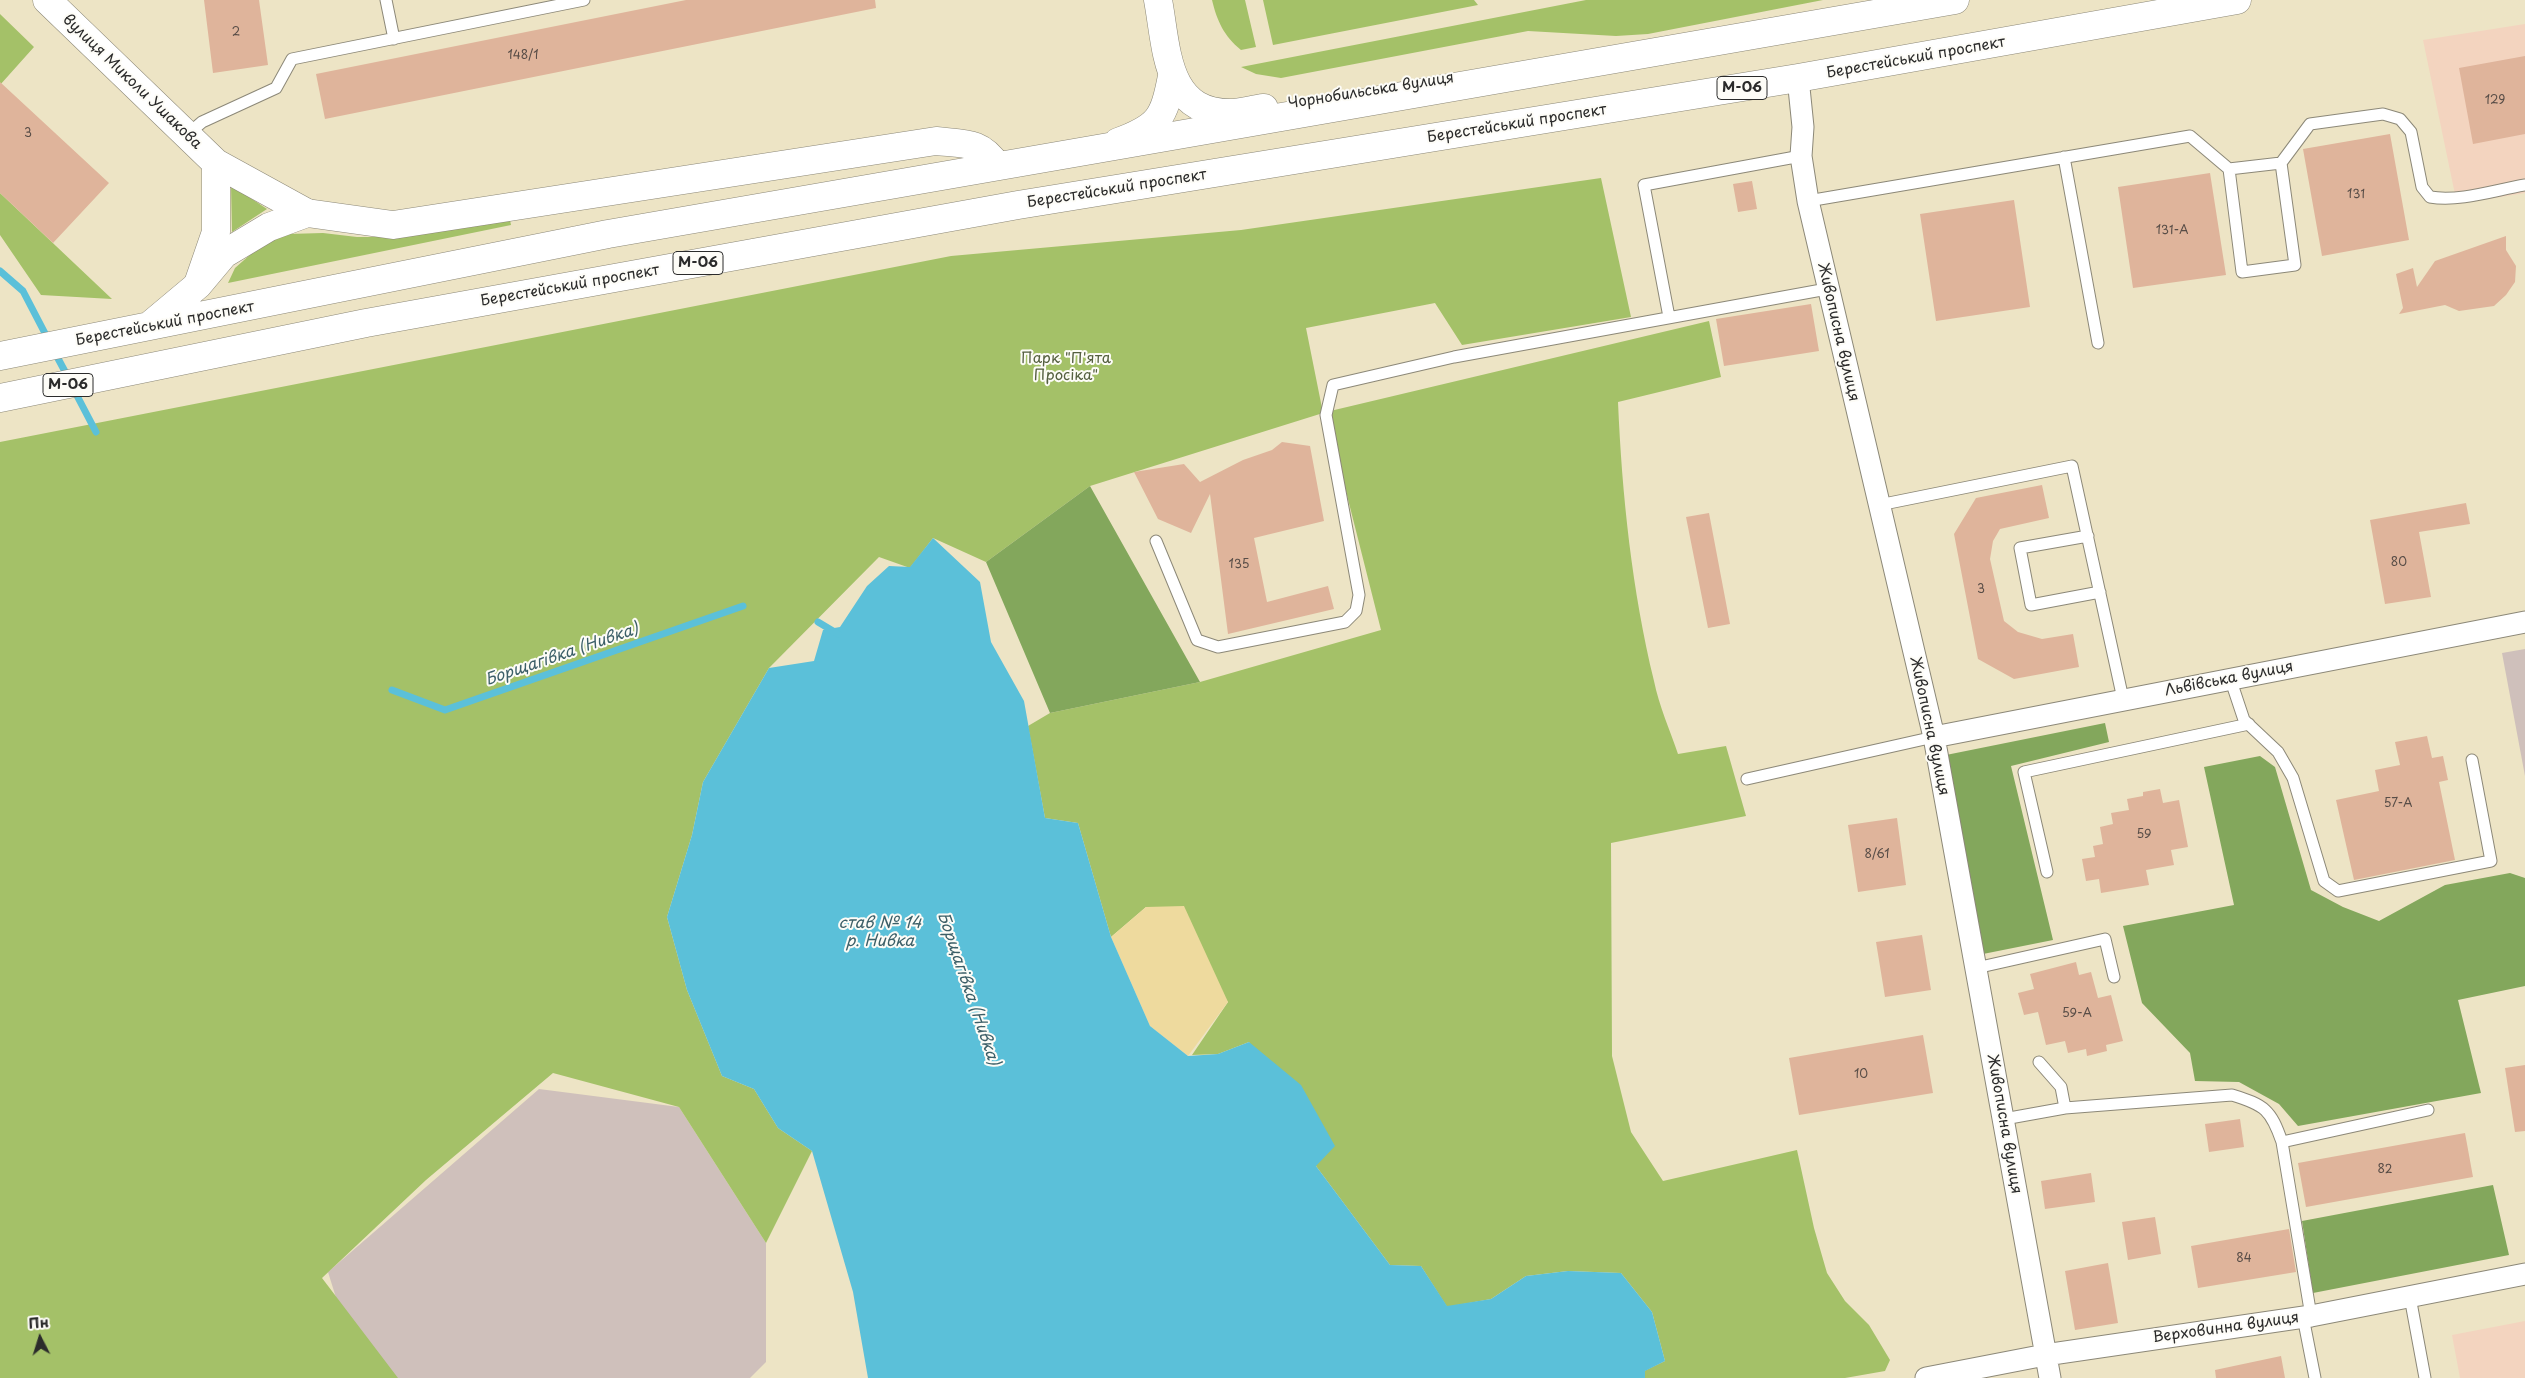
<!DOCTYPE html>
<meta charset="utf-8">
<style>
body{margin:0}
#map{position:relative;width:2525px;height:1378px;overflow:hidden;background:#ede4c5;font-family:"Playpen Sans",sans-serif}
canvas{display:block}
.north{position:absolute;left:15px;top:1313px;width:50px;height:50px;-webkit-text-stroke:4px #fdfcf7;paint-order:stroke;rotate:355deg;font-size:14px;font-weight:700;line-height:20px;text-align:center;color:#2b2b2b}
.north::after{content:'';display:block;margin:auto;width:18px;height:22px;background:#2b2b2b;clip-path:polygon(50% 0,100% 100%,50% 72%,0 100%)}
</style>
<div id="map">
<canvas width="2525" height="1378"></canvas>
<div class="north">Пн</div>
</div>
<script>
const ctx = document.querySelector('canvas').getContext('2d');
ctx.lineJoin = 'round';
function fillPath(path, color) {
  ctx.fillStyle = color;
  ctx.fill(path, 'evenodd');
}
function strokePath(path, color, width, dash) {
  ctx.strokeStyle = color;
  ctx.lineWidth = width;
  ctx.lineCap = dash ? 'butt' : 'round';
  ctx.setLineDash(dash || []);
  ctx.stroke(path);
}
function write(font, color, halo, rows, align = 'center') {
  ctx.font = font + ' "Playpen Sans",sans-serif';
  ctx.lineWidth = 4;
  ctx.setLineDash([]);
  ctx.textBaseline = 'middle';
  ctx.strokeStyle = halo;
  ctx.fillStyle = color;
  for (const [text, x, y, turn = 0] of rows) {
    ctx.save();
    ctx.translate(x, y);
    ctx.rotate((+turn || 0) * Math.PI / 180);
    ctx.textAlign = isNaN(turn) ? turn : align;
    if (halo) ctx.strokeText(text, 0, 0);
    ctx.fillText(text, 0, 0);
    ctx.restore();
  }
}
const built = new Path2D(`
 M 2525,24 L 2525,193 L 2457,204 L 2423,40 Z
 M 2525,1321 L 2525,1378 L 2460,1378 L 2452,1335 Z`);
const industrial = new Path2D(`
 M 2525,649 L 2525,776 L 2502,653 Z
 M 539,1089 L 679,1107 L 766,1243 L 766,1362 L 750,1378 L 396,1378 L 338,1304 L 328,1272 Z`);
const green = new Path2D(`
 M 1212,0 L 1245,0 L 1256,47 L 1241,50 C 1224,36 1217,21 1212,0 Z
 M 1263,0 L 1474,0 L 1478,5 L 1273,45 Z
 M 1586,0 L 1823,0 L 1648,34 L 1616,36 L 1528,31 L 1281,78 L 1256,74 L 1241,67 Z
 M 0,14 L 34,47 L 0,85 Z
 M 1601,178 L 1631,317 L 1462,345 L 1435,303 L 1306,328 L 1323,413 L 1090,486 L 986,562 L 933,538 L 910,568 L 879,557 L 769,668 L 703,782 L 692,835 L 667,917 L 687,990 L 722,1076 L 754,1089 L 778,1128 L 812,1151 L 766,1243 L 679,1107 L 553,1073 L 426,1180 L 322,1278 L 398,1378 L 0,1378 L 0,442 L 951,256 L 1241,230 Z
 M 231,185 L 267,209 L 232,232 Z
 M 0,193 L 112,299 L 41,295 L 0,235 Z
 M 510,220 L 511,225 L 228,283 L 235,268 L 260,246 L 288,234 L 323,233 L 357,237 L 402,237 Z
 M 1709,321 L 1721,377 L 1618,402 C 1622,496 1632,590 1654,681 C 1659,706 1670,730 1678,754 L 1726,746 L 1746,816 L 1611,843 L 1612,1056 L 1631,1132 L 1663,1181 L 1797,1150 L 1814,1228 L 1827,1273 L 1845,1301 L 1869,1325 L 1890,1360 L 1885,1371 L 1845,1378 L 1645,1378 L 1644,1371 L 1665,1361 L 1652,1312 L 1621,1273 L 1568,1271 L 1526,1276 L 1491,1299 L 1447,1307 L 1421,1266 L 1390,1265 L 1316,1166 L 1249,1042 L 1218,1054 L 1192,1055 L 1228,1002 L 1146,907 L 1111,937 L 1078,823 L 1045,818 L 1028,726 L 1050,713 L 1200,682 L 1381,630 L 1326,412 Z`);
const forest = new Path2D(`
 M 1090,486 L 1200,682 L 1050,713 L 986,562 Z
 M 2105,723 L 2109,742 L 2011,766 L 2053,940 L 1983,954 L 1946,755 Z
 M 2260,756 L 2275,767 L 2311,890 L 2343,907 L 2379,921 L 2445,885 L 2510,873 L 2525,878 L 2525,986 L 2458,1000 L 2481,1093 L 2298,1126 L 2279,1104 L 2239,1082 L 2195,1081 L 2190,1053 L 2142,1003 L 2123,926 L 2234,905 L 2204,767 Z
 M 2493,1185 L 2509,1255 L 2313,1293 L 2302,1221 Z`);
const sand = new Path2D(`
 M 1184,906 L 1228,1002 L 1188,1056 L 1150,1026 L 1111,937 L 1146,907 Z`);
const water = new Path2D(`
 M 933,538 L 980,582 L 991,642 L 1024,701 L 1045,818 L 1078,823 L 1111,937 L 1150,1026 L 1188,1056 L 1218,1054 L 1249,1042 L 1301,1085 L 1335,1146 L 1316,1166 L 1390,1265 L 1421,1266 L 1447,1306 L 1491,1299 L 1526,1276 L 1568,1271 L 1621,1273 L 1652,1312 L 1665,1361 L 1645,1371 L 1645,1378 L 868,1378 L 853,1292 L 812,1151 L 778,1128 L 754,1089 L 722,1076 L 687,990 L 667,917 L 692,835 L 703,782 L 769,668 L 814,661 L 823,630 L 840,627 L 867,586 L 889,566 L 910,567 Z`);
const stream = new Path2D(`
 M 0,271 L 23,291 L 49,341
 M 54,351 L 69,379
 M 73,388 L 96,432
 M 818,622 L 838,634
 M 392,690 L 445,710 L 743,606`);
const building = new Path2D(`
 M 204,0 L 259,0 L 268,65 L 213,73 Z
 M 686,0 L 875,0 L 876,8 L 325,119 L 316,74 Z
 M 2525,56 L 2525,134 L 2473,144 L 2459,68 Z
 M 0,82 L 109,183 L 53,243 L 0,193 Z
 M 2390,134 L 2409,240 L 2322,256 L 2303,149 Z
 M 2210,173 L 2226,275 L 2133,288 L 2118,187 Z
 M 1752,181 L 1757,209 L 1738,212 L 1733,184 Z
 M 2014,200 L 2030,307 L 1936,321 L 1920,214 Z
 M 2506,236 L 2506,250 L 2516,266 L 2515,282 L 2506,295 L 2494,306 L 2459,311 L 2445,305 L 2399,314 L 2403,308 L 2396,274 L 2413,268 L 2417,287 L 2435,261 Z
 M 1811,304 L 1819,351 L 1724,366 L 1716,319 Z
 M 1282,442 L 1310,446 L 1324,521 L 1254,538 L 1267,602 L 1328,586 L 1334,609 L 1228,634 L 1210,494 L 1191,533 L 1158,519 L 1134,472 L 1184,464 L 1200,482 L 1243,460 L 1272,450 Z
 M 2042,485 L 2049,518 L 2000,529 L 1993,541 L 1990,559 L 2004,621 L 2018,632 L 2042,639 L 2073,634 L 2079,667 L 2014,679 L 1978,659 L 1954,534 L 1976,498 Z
 M 2466,503 L 2470,524 L 2419,532 L 2431,597 L 2385,604 L 2370,520 Z
 M 1709,513 L 1730,624 L 1708,628 L 1686,517 Z
 M 2427,736 L 2432,758 L 2443,756 L 2448,780 L 2439,782 L 2455,860 L 2354,880 L 2336,800 L 2379,791 L 2375,770 L 2400,765 L 2395,742 Z
 M 2160,789 L 2163,803 L 2179,800 L 2188,847 L 2171,850 L 2174,865 L 2146,870 L 2149,885 L 2101,893 L 2099,879 L 2086,881 L 2082,859 L 2095,857 L 2093,846 L 2103,844 L 2100,827 L 2113,824 L 2111,813 L 2129,810 L 2127,799 L 2143,796 L 2143,792 Z
 M 1897,818 L 1906,885 L 1858,892 L 1848,825 Z
 M 1922,935 L 1931,990 L 1885,997 L 1876,942 Z
 M 2076,962 L 2079,975 L 2091,972 L 2098,998 L 2111,995 L 2123,1041 L 2106,1045 L 2107,1051 L 2087,1056 L 2086,1049 L 2068,1053 L 2065,1041 L 2046,1045 L 2038,1012 L 2024,1015 L 2018,993 L 2034,989 L 2030,974 Z
 M 1923,1035 L 1933,1093 L 1799,1115 L 1789,1058 Z
 M 2525,1065 L 2525,1131 L 2515,1132 L 2505,1068 Z
 M 2240,1119 L 2244,1147 L 2209,1152 L 2205,1124 Z
 M 2465,1133 L 2473,1177 L 2306,1207 L 2298,1163 Z
 M 2091,1173 L 2095,1202 L 2045,1209 L 2041,1181 Z
 M 2155,1217 L 2161,1254 L 2128,1260 L 2122,1222 Z
 M 2289,1229 L 2296,1272 L 2198,1288 L 2191,1246 Z
 M 2108,1263 L 2118,1323 L 2075,1330 L 2065,1271 Z
 M 2281,1356 L 2285,1378 L 2216,1378 L 2215,1370 Z`);
const service = new Path2D(`
 M 386,0 L 394,39
 M 187,135 L 202,122 L 276,88 L 292,59 L 584,0
 M 2064,157 L 2098,343
 M 2229,169 L 2281,163 L 2310,124 L 2383,114 L 2400,119 L 2411,132 L 2422,187 L 2430,197 C 2460,202 2495,190 2525,185
 M 1808,201 L 2190,136 L 2229,169 L 2242,272 L 2295,265 L 2281,163
 M 1669,317 L 1644,185 L 1801,156
 M 1879,505 L 2072,466 L 2123,699
 M 2088,536 L 2020,548 L 2031,605 L 2100,592
 M 1156,541 L 1197,640 L 1218,647 L 1345,622 L 1356,611 L 1359,595 L 1326,415 L 1333,385 L 1454,357 L 1827,289
 M 2230,678 L 2244,720 L 2278,752 L 2293,778 L 2324,881 L 2338,891 L 2491,861 L 2472,760
 M 1747,779 L 1934,737
 M 2047,872 L 2024,772 L 2249,724
 M 1976,968 L 2105,939 L 2114,977
 M 2065,1108 L 2232,1095 C 2265,1105 2271,1110 2282,1142 L 2311,1316
 M 2004,1119 L 2065,1108 L 2061,1087 L 2039,1062
 M 2282,1142 L 2428,1110
 M 2410,1297 L 2425,1378
 M 2303,1317 L 2315,1378`);
const minor = new Path2D(`
 M 1798,78 L 1803,127 L 1801,156 L 1808,201 L 1934,737 L 2050,1378
 M 1934,737 L 2525,622
 M 1926,1378 L 2045,1355 L 2311,1316 L 2525,1274`);
const tertiary = new Path2D(`
 M 47,0 L 216,163 L 307,213
 M 198,284 L 216,232 L 216,163`);
const secondary = new Path2D(`
 M 1158,0 C 1167,48 1165,113 1230,113 C 1241,113 1253,109 1264,108
 M 1118,142 C 1159,127 1164,118 1172,76`);
const trunk = new Path2D(`
 M 149,326 L 198,285 L 224,254 L 269,227 L 307,213 L 393,225 L 936,141 C 964,144 981,141 997,166
 M 0,356 L 608,234 L 1955,0
 M 0,398 L 366,323 L 1018,205 L 1798,78 L 2237,0`);
const numberNames = [
 ["2",236,33],
 ["148/1",523,56],
 ["129",2495,101],
 ["3",28,134],
 ["131",2356,195],
 ["131-А",2172,231],
 ["80",2399,563],
 ["135",1239,565],
 ["3",1981,590],
 ["57-А",2398,804],
 ["59",2144,835],
 ["8/61",1877,855],
 ["59-А",2077,1014],
 ["10",1861,1075],
 ["82",2385,1170],
 ["84",2244,1259]
];
const shields = [
 [1742,88,50],
 [698,263,50],
 [68,385,50]
];
const shieldNames = [
 ["М-06",1742,88],
 ["М-06",698,263],
 ["М-06",68,385]
];
const streetNames = [
 ["Берестейський проспект",1916,58,-10],
 ["вулиця Миколи Ушакова",132,82,44],
 ["Чорнобильська вулиця",1371,91,-9],
 ["Берестейський проспект",1517,124,-9],
 ["Берестейський проспект",1117,189,-9],
 ["Берестейський проспект",570,286,-10],
 ["Берестейський проспект",165,324,-11],
 ["Живописна вулиця",1838,332,77],
 ["Львівська вулиця",2229,679,-11],
 ["Живописна вулиця",1929,726,78],
 ["Живописна вулиця",2004,1124,80],
 ["Верховинна вулиця",2226,1328,-8]
];
const parkNames = [
 ["Парк \"П'ята",1066,359],
 ["Просіка\"",1066,376]
];
const waterNames = [
 ["Борщагівка (Нивка)",562,655,-19],
 ["став № 14",880,924],
 ["р. Нивка",880,942],
 ["Борщагівка (Нивка)",968,989,71]
];
fillPath(built, '#f3d4bf');
fillPath(industrial, '#cfc0bb');
fillPath(green, '#a4c168');
fillPath(forest, '#83a75c');
fillPath(sand, '#eeda9e');
fillPath(water, '#5bc0d9');
strokePath(stream, '#5bc0d9', 7);
fillPath(building, '#dfb49b');
strokePath(service, '#8c8878', 13);
strokePath(minor, '#8c8878', 23);
strokePath(tertiary, '#8c8878', 29);
strokePath(secondary, '#8c8878', 29);
strokePath(trunk, '#8c8878', 29);
strokePath(service, '#fff', 11);
strokePath(minor, '#fff', 21);
strokePath(tertiary, '#fff', 28);
strokePath(secondary, '#fff', 28);
strokePath(trunk, '#fff', 28);
write('12px', '#584d47', null, numberNames);
for (const [x, y, w] of shields) {
  const box = new Path2D();
  box.roundRect(x - w / 2, y - 11.5, w, 23, 4);
  ctx.fillStyle = '#fdfcf7';
  ctx.fill(box);
  strokePath(box, '#2b2b2b', 1);
}
write('bold 14px', '#2b2b2b', null, shieldNames);
write('15px', '#2b2b2b', '#fdfcf7', streetNames);
write('15px', '#556040', '#fdfcf7', parkNames);
write('italic 16px', '#3c5f68', '#fdfcf7', waterNames);
</script>
